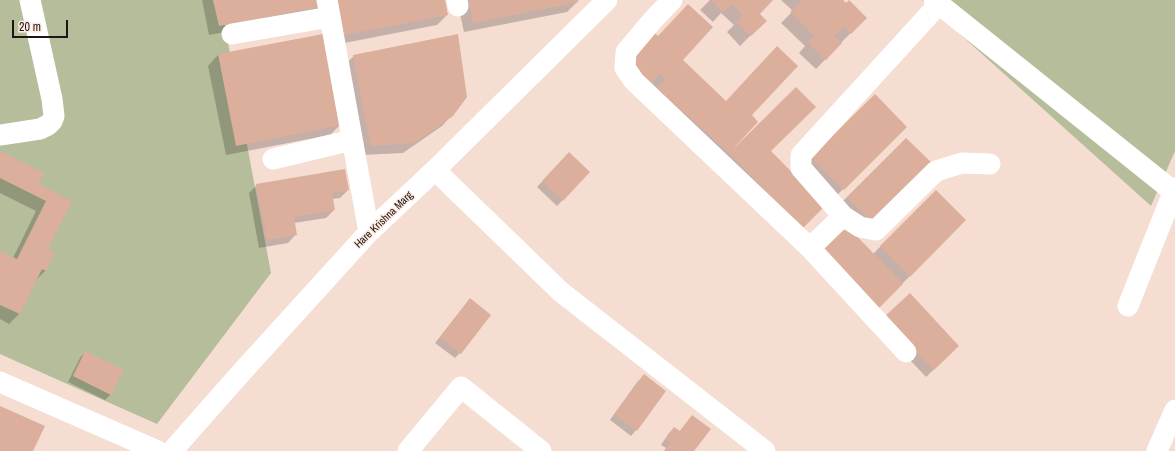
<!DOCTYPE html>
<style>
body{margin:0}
#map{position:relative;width:1175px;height:451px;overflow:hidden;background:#f5ddd2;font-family:"Archivo Narrow",sans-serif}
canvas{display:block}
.scale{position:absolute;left:12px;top:20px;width:56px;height:18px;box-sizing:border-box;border:2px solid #1f1613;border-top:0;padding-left:5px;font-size:12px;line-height:14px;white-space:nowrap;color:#1f1613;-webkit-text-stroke:3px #ffebe2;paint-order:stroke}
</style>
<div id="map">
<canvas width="1175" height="451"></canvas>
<div class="scale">20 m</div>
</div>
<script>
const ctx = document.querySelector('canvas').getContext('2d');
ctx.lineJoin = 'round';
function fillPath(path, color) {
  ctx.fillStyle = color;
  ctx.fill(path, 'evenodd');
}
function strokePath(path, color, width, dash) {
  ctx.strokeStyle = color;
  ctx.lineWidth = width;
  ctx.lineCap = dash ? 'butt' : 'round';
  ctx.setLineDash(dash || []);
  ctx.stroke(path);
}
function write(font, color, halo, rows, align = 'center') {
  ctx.font = font + ' "Archivo Narrow",sans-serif';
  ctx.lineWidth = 3;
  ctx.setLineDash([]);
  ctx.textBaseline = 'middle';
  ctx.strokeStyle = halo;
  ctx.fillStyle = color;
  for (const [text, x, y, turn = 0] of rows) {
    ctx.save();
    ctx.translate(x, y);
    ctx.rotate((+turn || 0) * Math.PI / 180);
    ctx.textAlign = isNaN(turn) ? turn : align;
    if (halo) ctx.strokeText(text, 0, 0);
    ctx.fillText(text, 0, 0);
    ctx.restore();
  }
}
const green = new Path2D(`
 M 0,0 L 220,0 L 271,273 L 157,424 L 0,354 Z
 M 922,0 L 1175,0 L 1175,151 L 1151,206 Z`);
const shadow = new Path2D(`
 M 202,0 L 321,0 L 322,6 L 312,16 L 209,35 Z
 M 325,0 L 444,0 L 447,15 L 437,25 L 334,45 Z
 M 457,0 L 577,0 L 577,2 L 567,12 L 464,32 Z
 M 710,0 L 772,0 L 758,14 L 765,21 L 740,46 L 727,32 L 734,25 L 721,13 L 713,22 L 700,10 Z
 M 781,0 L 842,0 L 865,18 L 816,69 L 799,53 L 805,46 L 781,23 L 793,11 Z
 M 218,55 L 340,125 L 330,135 L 226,155 L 208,66 Z
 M 354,56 L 452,115 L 442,126 L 403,153 L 361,155 L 343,66 Z
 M 681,60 L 725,102 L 750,116 L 733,147 L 734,149 L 769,151 L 791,238 L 625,78 Z
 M 875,96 L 906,127 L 835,197 L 804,166 Z
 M 906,139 L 865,231 L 839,205 Z
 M 0,152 L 37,184 L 71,201 L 47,250 L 46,270 L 35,281 L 19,314 L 9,324 L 0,319 L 0,252 L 13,258 L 36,211 L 0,193 Z
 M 569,153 L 589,172 L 557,206 L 537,187 Z
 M 257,185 L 348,190 L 340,198 L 332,199 L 334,210 L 326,218 L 294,223 L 296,234 L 288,243 L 259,248 L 249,193 Z
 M 936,191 L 965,220 L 902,284 L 873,254 Z
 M 465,305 L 460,353 L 455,358 L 435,343 Z
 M 877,325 L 950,354 L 926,377 Z
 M 85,352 L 110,395 L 105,400 L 68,382 L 80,358 Z
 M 644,376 L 665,391 L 636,430 L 631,436 L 610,420 L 638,381 Z
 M 692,416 L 693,451 L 664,451 L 666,448 L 661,445 L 669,433 L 674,428 L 679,432 Z`);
const building = new Path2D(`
 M 213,0 L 322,0 L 323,6 L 219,26 Z
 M 337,0 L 445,0 L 448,15 L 344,35 Z
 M 469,0 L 578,0 L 578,2 L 473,23 Z
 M 711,0 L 773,0 L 760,14 L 767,21 L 751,36 L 736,22 L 743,15 L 732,4 L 723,12 Z
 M 802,0 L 843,0 L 846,3 L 849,0 L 867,18 L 851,34 L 843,27 L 834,36 L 842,43 L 826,60 L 808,42 L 815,36 L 790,12 Z
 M 688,4 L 713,27 L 683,60 L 726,101 L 777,46 L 798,66 L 752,115 L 758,122 L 732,150 L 796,87 L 816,107 L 771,151 L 825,206 L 802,229 L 729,153 L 657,88 L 666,79 L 660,74 L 652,83 L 635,68 L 636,49 L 653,31 L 658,36 Z
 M 323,34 L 341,125 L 236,146 L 218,54 Z
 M 458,34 L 467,97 L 453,116 L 414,143 L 371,146 L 353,55 Z
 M 875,94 L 907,127 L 844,190 L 811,157 Z
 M 906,138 L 933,164 L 873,223 L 847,197 Z
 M 0,151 L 44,173 L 39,184 L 72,201 L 48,249 L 55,252 L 46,271 L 42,269 L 20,314 L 0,305 L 0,251 L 17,259 L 46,201 L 0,178 Z
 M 569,152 L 590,172 L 563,201 L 542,181 Z
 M 345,169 L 349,190 L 332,193 L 335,210 L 294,217 L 297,235 L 267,240 L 256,184 Z
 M 936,190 L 966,220 L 910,277 L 880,246 Z
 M 846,225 L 903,284 L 879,308 L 821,249 Z
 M 910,293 L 959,346 L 934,370 L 884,317 Z
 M 470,298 L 491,315 L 461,354 L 440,337 Z
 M 85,351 L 124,370 L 111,395 L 73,376 Z
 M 644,374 L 666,391 L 637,431 L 614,414 Z
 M 0,406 L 45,426 L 33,451 L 0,451 Z
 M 692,415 L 711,429 L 694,451 L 664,451 L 671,442 L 665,439 L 674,427 L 680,431 Z`);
const minor = new Path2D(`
 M 327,0 L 369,232
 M 457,0 L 458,6
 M 672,0 L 652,21 L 626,52 L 625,68 L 634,81 L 810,248 L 906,352
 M 934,0 L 1174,192
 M 232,34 L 330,17
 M 0,135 L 40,129 L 48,125 L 52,121 L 54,116 L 52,99 L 30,0
 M 273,159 L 352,140
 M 435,170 L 561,292 L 765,451
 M 843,216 L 801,168 L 801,155 L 939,4
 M 810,248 L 843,216 L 860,227 L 876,230 L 936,171 L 962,163 L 990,164
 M 1128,306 L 1175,188
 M 0,382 L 158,451
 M 172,451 L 240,374 L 369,232 L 435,170 L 607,0
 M 408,451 L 461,387 L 541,451
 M 1157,451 L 1175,410`);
const streetNames = [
 ["Hare Krishna Marg",384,220,-44]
];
fillPath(green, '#b5bd9a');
fillPath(shadow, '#0003');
fillPath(building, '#dbaf9b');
strokePath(minor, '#fff', 21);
write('11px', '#1f1613', '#ffebe2', streetNames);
</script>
